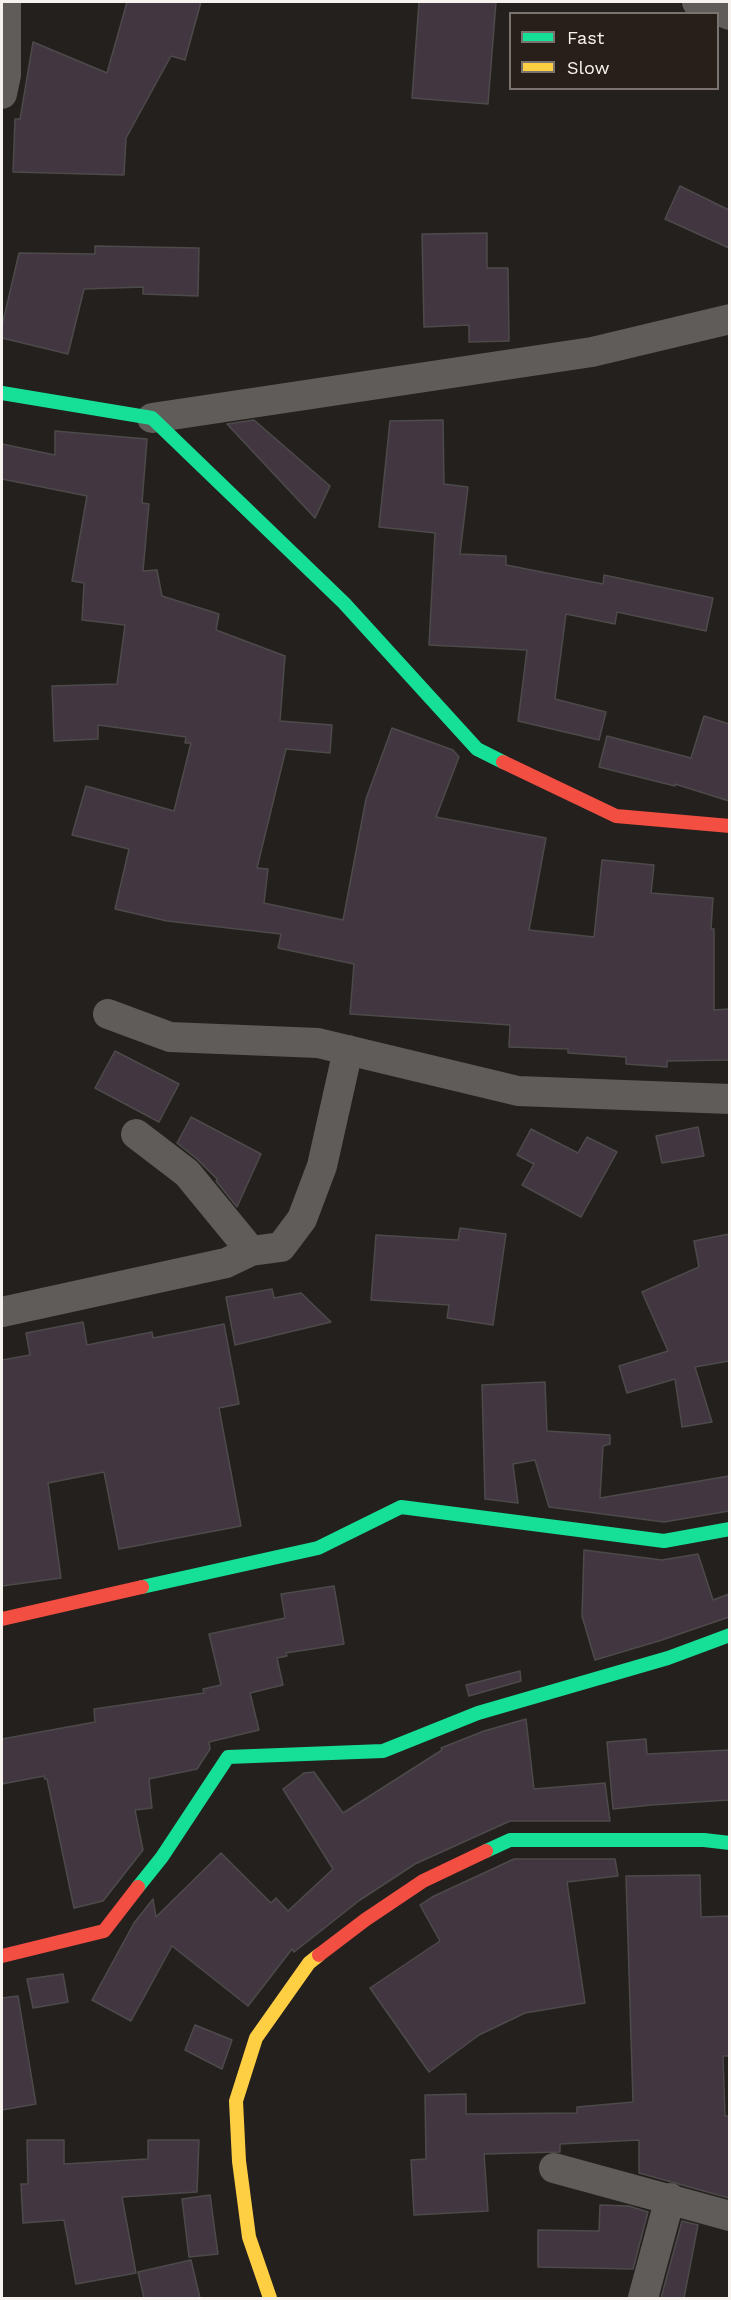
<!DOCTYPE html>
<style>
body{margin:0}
#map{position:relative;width:731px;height:2300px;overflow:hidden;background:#24201e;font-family:"Work Sans",sans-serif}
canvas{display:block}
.frame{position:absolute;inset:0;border:3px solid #f8f2ee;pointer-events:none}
.legend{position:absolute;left:509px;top:12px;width:210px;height:78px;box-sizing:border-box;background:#281f1a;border:2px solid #7b736f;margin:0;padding:8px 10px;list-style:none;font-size:18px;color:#f8f2ee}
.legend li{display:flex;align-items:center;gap:12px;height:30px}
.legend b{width:30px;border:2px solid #7b736f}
</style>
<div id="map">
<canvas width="731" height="2300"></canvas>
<div class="frame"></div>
<ul class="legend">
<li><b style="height:8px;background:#16e098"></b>Fast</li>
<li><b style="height:8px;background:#ffcf43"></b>Slow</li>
</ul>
</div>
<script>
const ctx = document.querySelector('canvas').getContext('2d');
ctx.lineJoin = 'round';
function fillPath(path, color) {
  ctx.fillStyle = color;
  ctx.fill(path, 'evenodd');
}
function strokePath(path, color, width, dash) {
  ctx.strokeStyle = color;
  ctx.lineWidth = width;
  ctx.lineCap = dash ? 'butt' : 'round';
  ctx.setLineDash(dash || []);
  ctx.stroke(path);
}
const building = new Path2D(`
 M 127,2 L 201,2 L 185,60 L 171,56 L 126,138 L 124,175 L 13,172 L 15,119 L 20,119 L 33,42 L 107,73 Z
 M 419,2 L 496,2 L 488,104 L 412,98 Z
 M 680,186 L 729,210 L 729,248 L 665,219 Z
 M 487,233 L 487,268 L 508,268 L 509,341 L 469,342 L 469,325 L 424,327 L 422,234 Z
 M 95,246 L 199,248 L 198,296 L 143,294 L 143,287 L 84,289 L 68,354 L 2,338 L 2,326 L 19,253 L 95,254 Z
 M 254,420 L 330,486 L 315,518 L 227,424 Z
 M 443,420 L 444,484 L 468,487 L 460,554 L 506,556 L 506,565 L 603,584 L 604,575 L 713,598 L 706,631 L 617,612 L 615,624 L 566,614 L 555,699 L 606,712 L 599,740 L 518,721 L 527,650 L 429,645 L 435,533 L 379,527 L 390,421 Z
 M 55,431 L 147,439 L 142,503 L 149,504 L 143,571 L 157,570 L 162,596 L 219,614 L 216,630 L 285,656 L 280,721 L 332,725 L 330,753 L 286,749 L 257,868 L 268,869 L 264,903 L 343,920 L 366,799 L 392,728 L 453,750 L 459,757 L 436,817 L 546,838 L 529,930 L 594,937 L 602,860 L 654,865 L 651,893 L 713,898 L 711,929 L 714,929 L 714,1010 L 729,1009 L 729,1060 L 667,1061 L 667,1067 L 626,1064 L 626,1057 L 568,1053 L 568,1049 L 509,1047 L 510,1025 L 350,1014 L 354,964 L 278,948 L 281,934 L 167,921 L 115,909 L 129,849 L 72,835 L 86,786 L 174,811 L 191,743 L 185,743 L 186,737 L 98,725 L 98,739 L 54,741 L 52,686 L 117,684 L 125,625 L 82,620 L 84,583 L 72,581 L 87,496 L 2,479 L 2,444 L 55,455 Z
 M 704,716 L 729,724 L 729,801 L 675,784 L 675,786 L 599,767 L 607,736 L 691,758 Z
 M 115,1051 L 179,1084 L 159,1122 L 95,1088 Z
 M 191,1117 L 261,1154 L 237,1207 L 216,1181 L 217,1179 L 197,1159 L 177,1143 Z
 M 698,1127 L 704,1156 L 662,1163 L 656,1136 Z
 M 531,1129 L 578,1153 L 587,1137 L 617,1152 L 581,1217 L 522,1185 L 534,1164 L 517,1155 Z
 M 460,1228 L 506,1234 L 493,1325 L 447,1318 L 449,1305 L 371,1300 L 376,1235 L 458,1240 Z
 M 729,1234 L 729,1361 L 695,1367 L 712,1422 L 682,1427 L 675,1379 L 627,1393 L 619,1366 L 668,1351 L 642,1292 L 699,1267 L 694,1241 Z
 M 272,1289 L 274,1298 L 301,1293 L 331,1322 L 235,1345 L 226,1297 Z
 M 83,1322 L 87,1345 L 152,1332 L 153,1338 L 224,1324 L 239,1404 L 219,1408 L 241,1526 L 119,1549 L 104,1472 L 48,1483 L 61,1578 L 2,1586 L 2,1360 L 30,1355 L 26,1333 Z
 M 545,1382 L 547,1431 L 610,1435 L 610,1444 L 603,1446 L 600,1498 L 729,1476 L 729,1511 L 664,1522 L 549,1507 L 535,1460 L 513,1464 L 518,1503 L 485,1499 L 482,1385 Z
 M 584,1550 L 662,1560 L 698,1554 L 713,1600 L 729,1594 L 729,1617 L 662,1640 L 595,1660 L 582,1616 Z
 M 334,1586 L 344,1644 L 286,1653 L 287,1656 L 277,1658 L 283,1685 L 250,1693 L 259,1730 L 209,1742 L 210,1749 L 197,1769 L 149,1779 L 152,1808 L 135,1810 L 143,1850 L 103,1901 L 74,1908 L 47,1779 L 45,1779 L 44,1776 L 2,1784 L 2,1739 L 95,1722 L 94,1709 L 204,1693 L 203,1689 L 221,1685 L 209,1634 L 285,1618 L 281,1594 Z
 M 520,1671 L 521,1681 L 469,1696 L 466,1685 Z
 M 526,1719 L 534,1789 L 605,1783 L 610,1821 L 510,1821 L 415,1864 L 360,1900 L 294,1952 L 292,1949 L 248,2006 L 172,1946 L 131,2021 L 92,2000 L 134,1923 L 153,1899 L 156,1917 L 221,1853 L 271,1903 L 276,1898 L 288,1911 L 333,1869 L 283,1789 L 304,1773 L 314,1772 L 343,1813 L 442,1750 L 441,1748 L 484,1731 Z
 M 646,1739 L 647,1754 L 729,1750 L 729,1800 L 651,1805 L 613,1809 L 607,1742 Z
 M 514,1859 L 615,1859 L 618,1876 L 567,1882 L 585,2003 L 525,2013 L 479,2035 L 429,2072 L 370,1988 L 440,1941 L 420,1905 L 432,1897 Z
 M 700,1875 L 701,1917 L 729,1916 L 729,2056 L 723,2056 L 725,2116 L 729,2116 L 729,2198 L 639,2173 L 639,2140 L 560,2144 L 560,2152 L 484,2154 L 488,2211 L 414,2215 L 411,2160 L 426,2159 L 425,2095 L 466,2094 L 466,2114 L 577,2113 L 577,2107 L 633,2102 L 626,1876 Z
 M 63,1974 L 68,2002 L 33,2008 L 27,1979 Z
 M 18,1996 L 36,2104 L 2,2110 L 2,1998 Z
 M 195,2025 L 232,2040 L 222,2069 L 185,2050 Z
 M 27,2140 L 64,2140 L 64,2164 L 148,2159 L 148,2140 L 199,2140 L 197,2192 L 122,2197 L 136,2273 L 76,2284 L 64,2220 L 23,2223 L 21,2184 L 28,2184 Z
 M 210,2195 L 218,2254 L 189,2257 L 182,2199 Z
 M 600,2205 L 629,2206 L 648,2212 L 633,2269 L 538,2267 L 538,2230 L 599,2231 Z
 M 682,2221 L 698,2225 L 684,2298 L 661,2298 Z
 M 191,2260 L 200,2298 L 144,2298 L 138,2272 Z`);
const street = new Path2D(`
 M 697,2 L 730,15
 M 2,94 L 6,75 L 6,2
 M 152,418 L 592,352 L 730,319
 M 108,1014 L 170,1037 L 318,1043 L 518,1091 L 730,1099
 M 136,1134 L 187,1173 L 251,1251
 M 2,1312 L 226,1263 L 251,1251 L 281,1247 L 302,1219 L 322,1166 L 348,1050
 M 554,2168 L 730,2216
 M 643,2298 L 670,2198`);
const fast = new Path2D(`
 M 2,393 L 152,418 L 344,603 L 477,749 L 503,762
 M 142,1587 L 318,1548 L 401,1507 L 664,1541 L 730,1529
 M 486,1851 L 510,1840 L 704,1840 L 730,1843
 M 138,1887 L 162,1857 L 228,1757 L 383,1751 L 478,1713 L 668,1658 L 730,1635`);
const slow = new Path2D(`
 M 270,2298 L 249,2237 L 239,2161 L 236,2101 L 256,2038 L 309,1963 L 319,1955`);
const jam = new Path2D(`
 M 503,762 L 616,816 L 730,826
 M 2,1619 L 142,1587
 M 319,1955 L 365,1920 L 423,1881 L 486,1851
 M 2,1956 L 104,1931 L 138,1887`);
fillPath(building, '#423740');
strokePath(building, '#4d4a4b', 1.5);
strokePath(street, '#5f5c5a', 30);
strokePath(fast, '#16e098', 14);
strokePath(slow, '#ffcf43', 14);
strokePath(jam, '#f24e42', 14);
</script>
